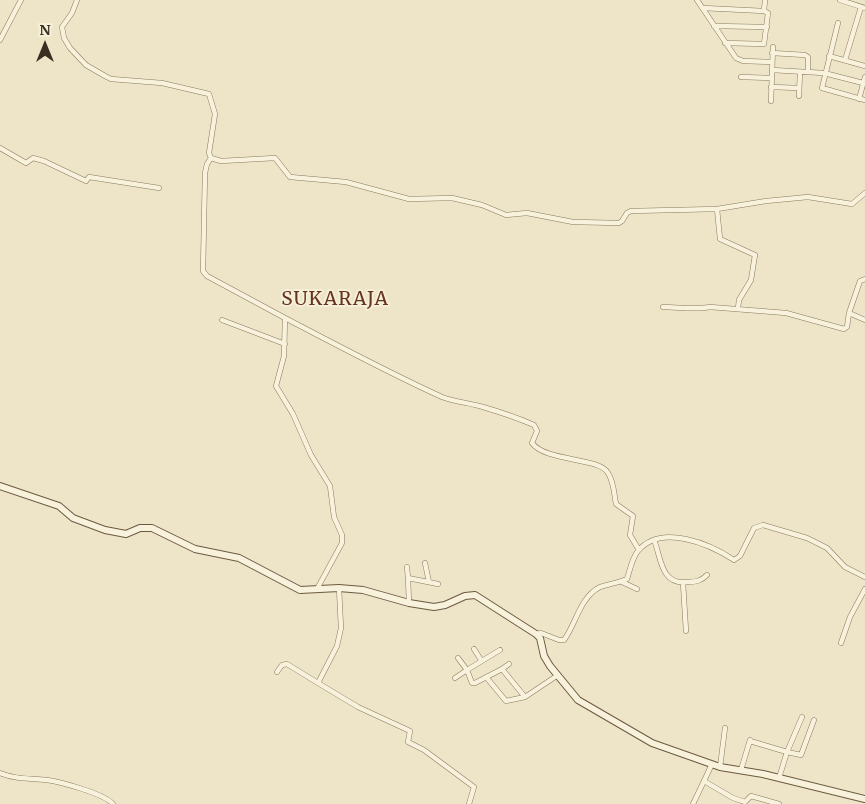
<!DOCTYPE html>
<style>
body{margin:0}
#map{position:relative;width:865px;height:804px;overflow:hidden;background:#eee5c9;font-family:Merriweather,serif}
canvas{display:block}
.north{position:absolute;left:20px;top:20px;width:50px;height:50px;-webkit-text-stroke:4px #f5efd8;paint-order:stroke;rotate:0deg;font-size:14px;font-weight:700;line-height:20px;text-align:center;color:#3b2f21}
.north::after{content:'';display:block;margin:auto;width:18px;height:22px;background:#3b2f21;clip-path:polygon(50% 0,100% 100%,50% 72%,0 100%)}
</style>
<div id="map">
<canvas width="865" height="804"></canvas>
<div class="north">N</div>
</div>
<script>
const ctx = document.querySelector('canvas').getContext('2d');
ctx.lineJoin = 'round';
function strokePath(path, color, width, dash) {
  ctx.strokeStyle = color;
  ctx.lineWidth = width;
  ctx.lineCap = dash ? 'butt' : 'round';
  ctx.setLineDash(dash || []);
  ctx.stroke(path);
}
function write(font, color, halo, rows, align = 'center') {
  ctx.font = font + ' Merriweather,serif';
  ctx.lineWidth = 4;
  ctx.setLineDash([]);
  ctx.textBaseline = 'middle';
  ctx.strokeStyle = halo;
  ctx.fillStyle = color;
  for (const [text, x, y, turn = 0] of rows) {
    ctx.save();
    ctx.translate(x, y);
    ctx.rotate((+turn || 0) * Math.PI / 180);
    ctx.textAlign = isNaN(turn) ? turn : align;
    if (halo) ctx.strokeText(text, 0, 0);
    ctx.fillText(text, 0, 0);
    ctx.restore();
  }
}
const street = new Path2D(`
 M 77,0 L 72,13 L 62,27 L 64,38 L 70,48 L 86,65 L 105,76 L 111,79 L 162,83 L 209,94 L 215,114 L 209,153 L 211,158 L 221,161 L 275,158 L 290,177 L 346,182 L 409,199 L 452,198 L 482,205 L 506,215 L 527,213 L 573,222 L 619,223 L 622,221 L 627,213 L 631,211 L 717,209 L 766,201 L 808,197 L 852,204 L 865,193
 M 697,0 L 736,58 L 743,61 L 772,62
 M 840,0 L 865,8
 M 703,8 L 764,11 L 768,13 L 764,44 L 725,43
 M 764,11 L 765,0
 M 838,23 L 822,88 L 865,100
 M 714,26 L 767,27
 M 0,40 L 21,0
 M 772,53 L 805,55 L 808,57 L 808,72
 M 829,56 L 865,66
 M 845,60 L 861,7
 M 772,70 L 824,73 L 863,83
 M 741,77 L 771,78
 M 771,87 L 799,88
 M 799,96 L 800,72
 M 859,99 L 865,77
 M 771,101 L 773,47
 M 0,148 L 26,163 L 33,158 L 44,161 L 86,181 L 89,177 L 159,188
 M 211,158 L 207,164 L 205,173 L 203,271 L 207,276 L 285,318 L 284,356 L 276,386 L 293,414 L 311,455 L 330,486 L 334,517 L 342,535 L 342,543 L 317,589
 M 717,209 L 720,239 L 755,255 L 751,280 L 739,300 L 738,308
 M 663,307 C 678,307 696,310 710,307 L 786,313 L 844,329 L 847,327 L 849,313 L 865,320
 M 849,313 L 860,281 L 865,279
 M 285,318 C 337,345 389,373 442,397 C 455,402 470,403 483,407 C 500,412 518,418 534,425 L 537,431 L 532,443 C 546,462 599,457 608,473 C 614,482 614,494 616,504 L 633,516 L 630,535 L 639,550
 M 222,320 L 285,344
 M 654,540 C 661,556 660,586 688,582 C 696,582 701,581 707,575
 M 425,563 L 429,582
 M 407,567 L 408,578
 M 622,582 L 637,589
 M 683,583 L 686,631
 M 339,588 L 341,628 L 337,646 L 318,683 L 358,707 L 410,731 L 408,742 L 424,750 L 474,787 L 469,804
 M 409,603 L 408,578 L 438,584
 M 536,634 L 541,633 L 559,640 L 564,640 C 576,624 580,597 600,587 C 608,584 618,583 627,579 C 630,570 632,558 638,551 C 661,523 710,544 734,560 L 740,556 L 754,528 L 763,525 L 807,538 L 827,548 L 845,567 L 865,577
 M 841,643 L 850,617 L 865,589
 M 474,649 L 481,660
 M 500,650 L 467,670 L 472,683 L 475,683 L 502,669 L 525,697 L 558,675
 M 502,669 L 509,664
 M 277,672 L 282,665 L 287,664 L 318,683
 M 486,677 L 506,701 L 525,697
 M 455,678 L 467,670 L 458,658
 M 750,741 L 787,752 L 802,717
 M 712,764 L 704,781 L 733,798 L 745,802 L 751,796 L 779,804
 M 720,767 L 725,728
 M 741,770 L 750,740
 M 0,773 C 18,780 30,778 47,780 C 61,782 105,794 113,804
 M 779,778 L 787,752 L 801,755 L 814,720
 M 693,804 L 704,781`);
const secondary = new Path2D(`
 M 0,486 L 59,506 L 73,518 L 105,530 L 126,534 L 140,528 L 152,528 L 195,549 L 239,558 L 300,590 L 339,588 L 363,590 L 409,603 L 434,607 L 445,605 L 465,596 L 475,595 L 536,634 L 540,638 L 544,656 L 550,666 L 578,700 L 652,743 L 720,767 L 763,774 L 865,799`);
const quarterNames = [
 ["SUKARAJA",335,300]
];
strokePath(street, '#8a785d', 5.5);
strokePath(secondary, '#6c5940', 8);
strokePath(street, '#f8f2dc', 4.5);
strokePath(secondary, '#f8f2dc', 6);
ctx.letterSpacing = '1px';
write('19px', '#673421', '#f5efd8', quarterNames);
ctx.letterSpacing = '0px';
</script>
